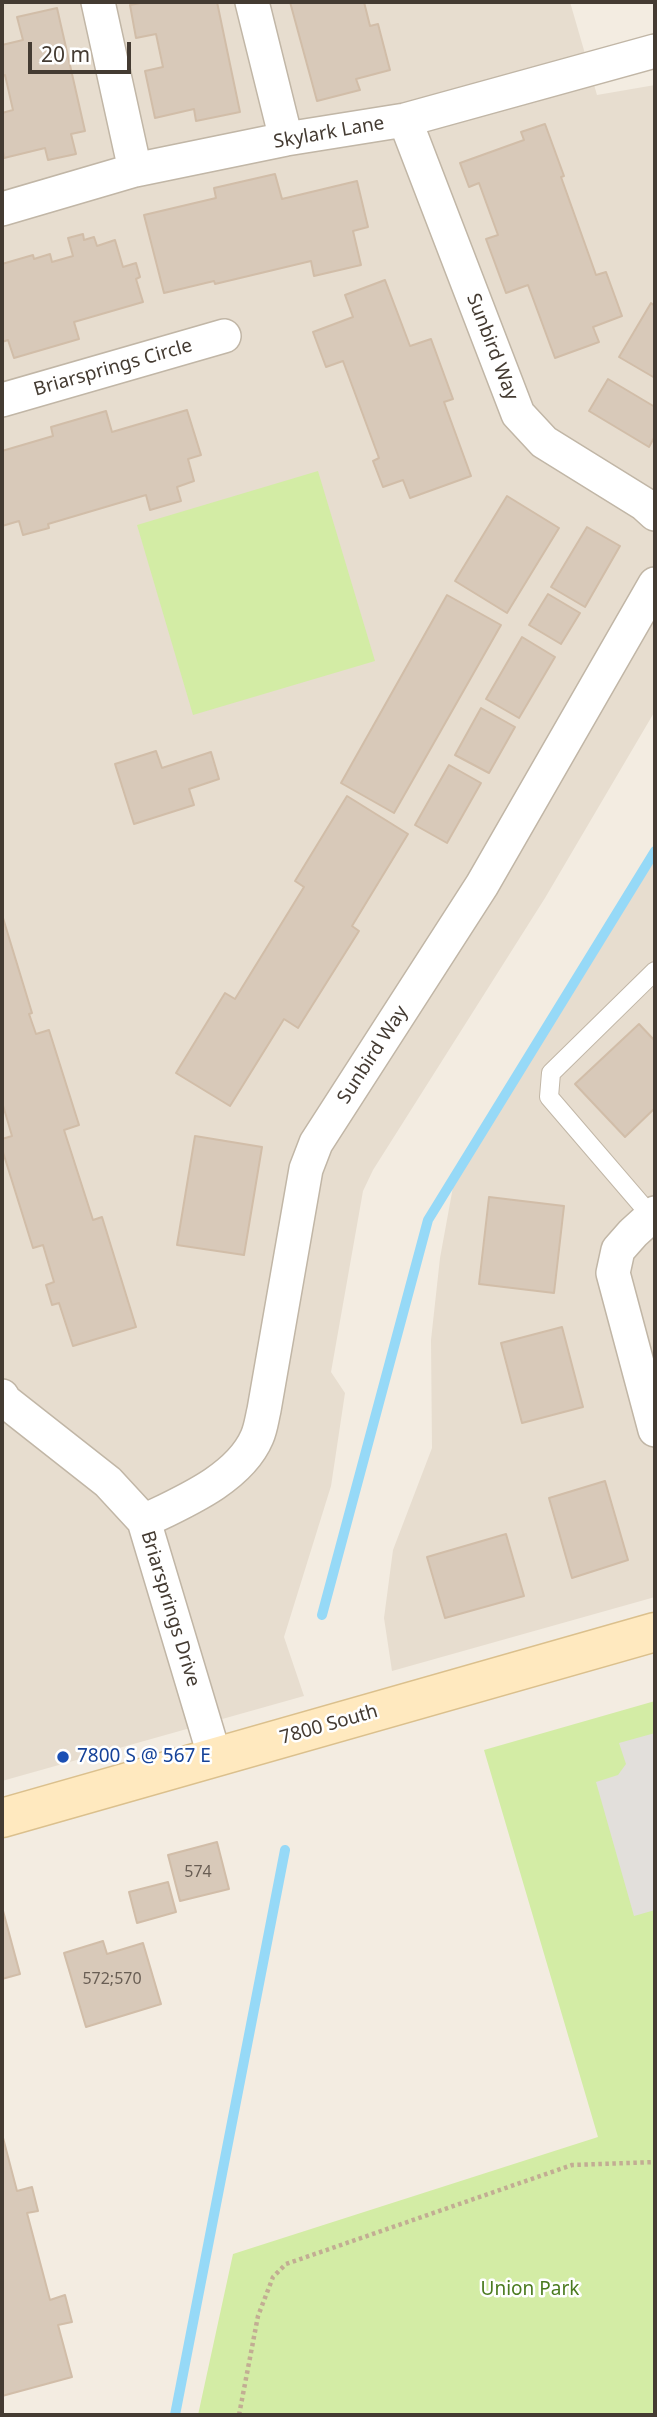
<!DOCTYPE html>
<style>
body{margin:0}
#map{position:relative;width:657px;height:2417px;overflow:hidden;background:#f3ece1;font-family:"Noto Sans",sans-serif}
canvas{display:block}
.frame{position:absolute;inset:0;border:4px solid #443b32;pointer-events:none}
.scale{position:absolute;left:28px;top:42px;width:103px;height:32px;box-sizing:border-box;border:4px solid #443b32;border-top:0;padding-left:9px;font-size:21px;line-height:24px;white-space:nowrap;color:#443b32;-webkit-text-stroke:5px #fff;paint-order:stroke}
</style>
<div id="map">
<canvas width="657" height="2417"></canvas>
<div class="frame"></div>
<div class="scale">20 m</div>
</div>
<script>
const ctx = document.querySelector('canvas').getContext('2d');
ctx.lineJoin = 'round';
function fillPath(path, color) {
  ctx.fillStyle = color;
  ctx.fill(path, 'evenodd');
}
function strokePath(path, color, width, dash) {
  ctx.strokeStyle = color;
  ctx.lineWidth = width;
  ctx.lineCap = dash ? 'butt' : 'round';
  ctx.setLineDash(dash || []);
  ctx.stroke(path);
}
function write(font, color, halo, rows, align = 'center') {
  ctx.font = font + ' "Noto Sans",sans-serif';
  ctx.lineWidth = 5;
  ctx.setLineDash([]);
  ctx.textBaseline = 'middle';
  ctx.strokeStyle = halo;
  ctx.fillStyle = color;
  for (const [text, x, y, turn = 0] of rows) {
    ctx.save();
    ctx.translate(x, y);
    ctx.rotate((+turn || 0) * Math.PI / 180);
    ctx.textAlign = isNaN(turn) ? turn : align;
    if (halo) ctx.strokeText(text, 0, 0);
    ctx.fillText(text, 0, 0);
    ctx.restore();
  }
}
const residential = new Path2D(`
 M 2,2 L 570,2 L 597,95 L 655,85 L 655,711 L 545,898 L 373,1170 L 363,1191 L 331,1372 L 345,1393 L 331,1486 L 284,1637 L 304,1696 L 2,1781 Z
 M 655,860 L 655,1597 L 392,1671 L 384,1618 L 393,1550 L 432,1448 L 431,1340 L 440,1258 L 457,1165 L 507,1091 L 619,903 Z`);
const green = new Path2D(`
 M 318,471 L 375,661 L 193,715 L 137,525 Z
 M 655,1701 L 655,2415 L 198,2415 L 233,2254 L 598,2137 L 484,1750 Z`);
const parking = new Path2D(`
 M 655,1733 L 655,1910 L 634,1916 L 596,1782 L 618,1775 L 626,1764 L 619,1743 Z`);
const stream = new Path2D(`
 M 322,1615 L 428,1220 L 655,851
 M 175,2415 L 285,1850`);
const building = new Path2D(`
 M 145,2 L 217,2 L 240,112 L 196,121 L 194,109 L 155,118 L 145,71 L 163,67 L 156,34 L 136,38 L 130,5 Z
 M 290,2 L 364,2 L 370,26 L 378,24 L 390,70 L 356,79 L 360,90 L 317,101 Z
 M 57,8 L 85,131 L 71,134 L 76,154 L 48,160 L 45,148 L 4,158 L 2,146 L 2,113 L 13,110 L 5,75 L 2,76 L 2,45 L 23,40 L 17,17 Z
 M 545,124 L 564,176 L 561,177 L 596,275 L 606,272 L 622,316 L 593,327 L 599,342 L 555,358 L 528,285 L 506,293 L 486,239 L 498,235 L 479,183 L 469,187 L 460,163 L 524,140 L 521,132 Z
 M 275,174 L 282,199 L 357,181 L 368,227 L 353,231 L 361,265 L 314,276 L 311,261 L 215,284 L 214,281 L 164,293 L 144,215 L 216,198 L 214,188 Z
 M 83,234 L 84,240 L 94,237 L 97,246 L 115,240 L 123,267 L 136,263 L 140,277 L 136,279 L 143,302 L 74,322 L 79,339 L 14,358 L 8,340 L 2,342 L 2,264 L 33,255 L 34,259 L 50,254 L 52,262 L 73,256 L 68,238 Z
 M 385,280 L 410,346 L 431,339 L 453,399 L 444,402 L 471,476 L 410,498 L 403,480 L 383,487 L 373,461 L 379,458 L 343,361 L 326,367 L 313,332 L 353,317 L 345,295 Z
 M 651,303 L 655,306 L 655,378 L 619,357 Z
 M 608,379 L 655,407 L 655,436 L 649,447 L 589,411 Z
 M 187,410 L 201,455 L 188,459 L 194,481 L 177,487 L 181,501 L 150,510 L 146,495 L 48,524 L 49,528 L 23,535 L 19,521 L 2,526 L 2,451 L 53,436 L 51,427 L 106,411 L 112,432 Z
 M 507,496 L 559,528 L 507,613 L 455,581 Z
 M 587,527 L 620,546 L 585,607 L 551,587 Z
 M 548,594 L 580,613 L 561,644 L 529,625 Z
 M 447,595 L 501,625 L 394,813 L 341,783 Z
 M 522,637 L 555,657 L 519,718 L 486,699 Z
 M 481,708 L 515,727 L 489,773 L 455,755 Z
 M 156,751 L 162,768 L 211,752 L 219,779 L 189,789 L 194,805 L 134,824 L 115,764 Z
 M 449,765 L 481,783 L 447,843 L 415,825 Z
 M 347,796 L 408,834 L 352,926 L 359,931 L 298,1028 L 284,1019 L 230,1106 L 176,1073 L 225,993 L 235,999 L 304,887 L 295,881 Z
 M 3,918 L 32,1013 L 29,1014 L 36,1034 L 49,1030 L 79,1125 L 64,1130 L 93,1220 L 102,1217 L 136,1327 L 73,1346 L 59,1303 L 52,1305 L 46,1285 L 54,1282 L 43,1245 L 33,1248 L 2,1149 L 2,1139 L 12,1136 L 2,1102 Z
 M 639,1024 L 655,1041 L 655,1108 L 625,1137 L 575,1084 Z
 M 195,1136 L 262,1147 L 244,1255 L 177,1245 Z
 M 489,1197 L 564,1206 L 554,1293 L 479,1284 Z
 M 562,1327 L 583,1407 L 522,1423 L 501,1343 Z
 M 605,1481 L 628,1560 L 572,1578 L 549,1498 Z
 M 506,1534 L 524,1596 L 445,1618 L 427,1557 Z
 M 217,1842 L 229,1889 L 180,1901 L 168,1855 Z
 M 168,1882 L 176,1912 L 137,1923 L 129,1892 Z
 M 2,1907 L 20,1974 L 2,1979 Z
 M 103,1941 L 107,1954 L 143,1943 L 161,2004 L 86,2027 L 64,1953 Z
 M 2,2134 L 17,2191 L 32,2187 L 38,2211 L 27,2213 L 50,2300 L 65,2295 L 72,2322 L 58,2325 L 72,2377 L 2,2396 Z`);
const path = new Path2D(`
 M 239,2415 L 258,2316 L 273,2277 L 286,2264 L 572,2165 L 655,2162`);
const service = new Path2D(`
 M 652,1217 L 549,1097 L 551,1073 L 655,971`);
const minor = new Path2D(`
 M 98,2 L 135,170
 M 252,2 L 286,139
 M 405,120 L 518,414 L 544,442 L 644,504 L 655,514
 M 2,209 L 135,170 L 286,139 L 405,120 L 655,51
 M 2,400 L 224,336
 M 655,1213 L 633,1233 L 618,1250 L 613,1273 L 655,1430
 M 2,1396 L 5,1401 L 108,1482 L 144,1521 L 215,1758
 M 144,1521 C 183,1502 239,1479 257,1437 C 261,1428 262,1418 264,1410 L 306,1169 L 316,1143 L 482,885 L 655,584`);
const secondary = new Path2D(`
 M 2,1818 L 655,1632`);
const markers = [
 [63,1757,7,"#1a4fb4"]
];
const numberNames = [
 ["574",198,1872],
 ["572;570",112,1979]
];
const streetNames = [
 ["Skylark Lane",329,133,-10],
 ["Sunbird Way",492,347,69],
 ["Briarsprings Circle",113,368,-16],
 ["Sunbird Way",373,1055,-57],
 ["Briarsprings Drive",170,1609,73],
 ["7800 South",329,1725,-16]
];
const transitNames = [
 ["7800 S @ 567 E",77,1757]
];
const parkNames = [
 ["Union Park",530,2290]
];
fillPath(residential, '#e7ddcf');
fillPath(green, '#d3eca5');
fillPath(parking, '#e2dfdb');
strokePath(stream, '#96d9f7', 10);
fillPath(building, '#d8c9b9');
strokePath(building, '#d1bda8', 2);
strokePath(service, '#c1b6a6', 20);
strokePath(minor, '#c1b6a6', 36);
strokePath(secondary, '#dbc08d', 41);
strokePath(path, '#c2ad93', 4.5, [3.5, 3.5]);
strokePath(service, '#fff', 18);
strokePath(minor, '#fff', 33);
strokePath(secondary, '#ffe9bf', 38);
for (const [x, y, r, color] of markers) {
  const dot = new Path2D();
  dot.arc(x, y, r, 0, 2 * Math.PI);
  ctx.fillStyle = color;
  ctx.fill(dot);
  strokePath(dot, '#fff', 2.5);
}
write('16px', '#695e54', null, numberNames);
write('19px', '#443b32', '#fff', streetNames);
write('19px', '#164399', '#fff', transitNames, 'left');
write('19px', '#4b7b20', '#fff', parkNames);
</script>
